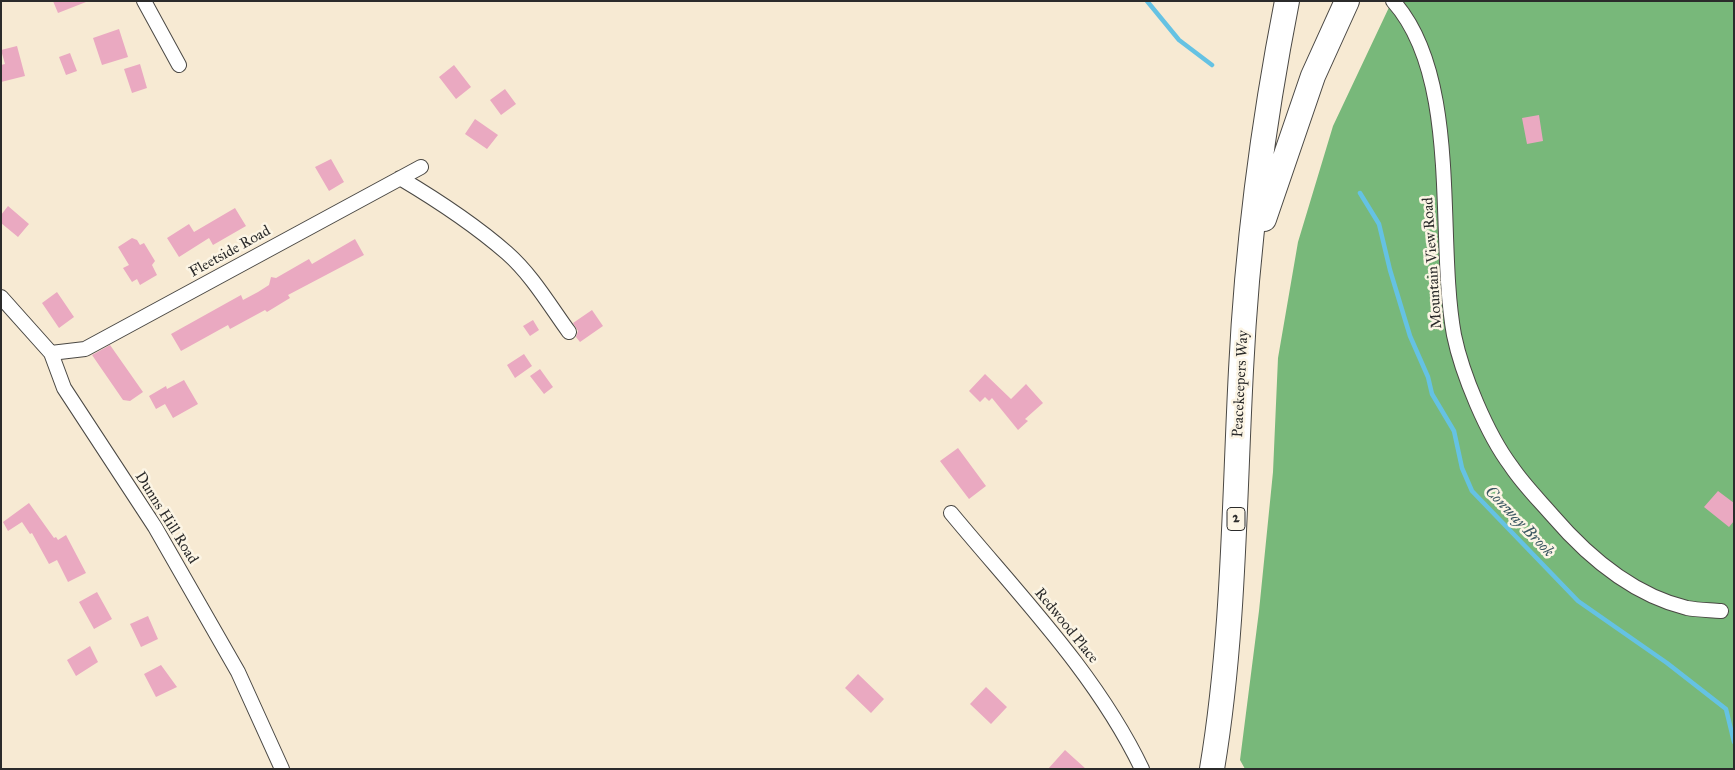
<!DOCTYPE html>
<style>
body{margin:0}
#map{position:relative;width:1735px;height:770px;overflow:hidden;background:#f7ead3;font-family:"IM FELL Great Primer",serif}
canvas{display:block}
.frame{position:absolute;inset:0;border:2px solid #2b2b2b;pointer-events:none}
</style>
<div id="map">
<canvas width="1735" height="770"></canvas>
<div class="frame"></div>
</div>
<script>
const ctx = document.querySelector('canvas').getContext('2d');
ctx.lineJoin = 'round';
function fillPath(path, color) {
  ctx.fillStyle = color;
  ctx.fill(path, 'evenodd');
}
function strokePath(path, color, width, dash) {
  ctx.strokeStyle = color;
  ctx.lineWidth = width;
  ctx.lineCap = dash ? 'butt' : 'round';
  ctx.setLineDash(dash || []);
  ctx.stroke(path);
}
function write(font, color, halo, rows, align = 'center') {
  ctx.font = font + ' "IM FELL Great Primer",serif';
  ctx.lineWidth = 5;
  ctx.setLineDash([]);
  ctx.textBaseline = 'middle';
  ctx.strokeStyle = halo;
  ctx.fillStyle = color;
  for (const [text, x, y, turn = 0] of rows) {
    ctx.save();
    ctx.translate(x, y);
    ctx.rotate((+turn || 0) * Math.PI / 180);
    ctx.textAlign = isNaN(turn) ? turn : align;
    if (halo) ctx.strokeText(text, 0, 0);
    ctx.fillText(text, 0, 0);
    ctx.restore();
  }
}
const forest = new Path2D(`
 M 1392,1 L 1734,1 L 1734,769 L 1245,769 L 1240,760 L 1259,611 L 1273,472 L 1278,358 L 1298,242 L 1333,126 Z`);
const stream = new Path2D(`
 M 1147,1 L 1179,40 L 1212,65
 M 1360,193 L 1379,224 L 1390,270 L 1410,336 L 1428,377 L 1432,394 L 1454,431 L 1462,468 L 1472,491 L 1578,601 L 1667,663 L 1726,709 L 1734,742`);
const building = new Path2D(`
 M 53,1 L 86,1 L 86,2 L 58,13 Z
 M 119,29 L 128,57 L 102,65 L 93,38 Z
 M 17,46 L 25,76 L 1,82 L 1,65 L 5,64 L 1,50 Z
 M 70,53 L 77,71 L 66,75 L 59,57 Z
 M 140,64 L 147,88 L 132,93 L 124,69 Z
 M 454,65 L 471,87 L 456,99 L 439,77 Z
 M 505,89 L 516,104 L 501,115 L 490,100 Z
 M 1539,115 L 1543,141 L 1527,144 L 1522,118 Z
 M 475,119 L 498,135 L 487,149 L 465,134 Z
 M 331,159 L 344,182 L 329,191 L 315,167 Z
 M 8,206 L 29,224 L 18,237 L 1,223 L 1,215 Z
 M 235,208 L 246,226 L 213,245 L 209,238 L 179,257 L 167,238 L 189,224 L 194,232 Z
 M 132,238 L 137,240 L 140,245 L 144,243 L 155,261 L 152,265 L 157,275 L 140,285 L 137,279 L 132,282 L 123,268 L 129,265 L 118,247 Z
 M 355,239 L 364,255 L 288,295 L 290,298 L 267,312 L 265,310 L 230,329 L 228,325 L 181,351 L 171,334 L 241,295 L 243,300 L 258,292 L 269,285 L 271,277 L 276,278 L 309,259 L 312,264 Z
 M 57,292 L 74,317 L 59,328 L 42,303 Z
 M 592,310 L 603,326 L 580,342 L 576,337 L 578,331 L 573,323 Z
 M 533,320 L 539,330 L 530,336 L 523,326 Z
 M 110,345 L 143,392 L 130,401 L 123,400 L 92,355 Z
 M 524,354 L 532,366 L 515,378 L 507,365 Z
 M 540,369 L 553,387 L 544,394 L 530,376 Z
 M 985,374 L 1011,399 L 1026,384 L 1043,403 L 1025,419 L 1028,421 L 1018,430 L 992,398 L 989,401 L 985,397 L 980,402 L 969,391 Z
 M 184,380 L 198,404 L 173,418 L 165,404 L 156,409 L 149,396 L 166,386 L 167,389 Z
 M 958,448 L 986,486 L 969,499 L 940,461 Z
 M 1718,491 L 1734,503 L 1734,521 L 1729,527 L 1704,507 Z
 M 29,503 L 54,538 L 56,537 L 58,540 L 66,535 L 86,573 L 68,582 L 57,560 L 49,564 L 32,533 L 30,534 L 22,522 L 8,531 L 3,522 Z
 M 97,592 L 112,619 L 94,629 L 79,602 Z
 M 148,616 L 158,639 L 141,647 L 130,624 Z
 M 90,646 L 98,662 L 76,676 L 67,660 Z
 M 161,665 L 177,687 L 156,697 L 144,674 Z
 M 858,674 L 884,699 L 871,713 L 845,688 Z
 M 986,687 L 1007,707 L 991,724 L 970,704 Z
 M 1065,750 L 1086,769 L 1048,769 Z`);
const minor = new Path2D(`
 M 144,1 L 179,65
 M 1393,1 C 1462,78 1436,237 1454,335 C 1462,374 1487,434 1511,466 C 1523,484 1538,499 1552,515 C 1588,557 1633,595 1687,608 C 1698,610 1710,610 1721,611
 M 400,178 C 437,200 475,225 507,253 C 532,275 550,306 569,332
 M 1,297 L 51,353 L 64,388 L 155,527 L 238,672 L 282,769
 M 51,353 L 85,349 L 421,167
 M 951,513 C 1018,594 1096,673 1142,769`);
const motorway = new Path2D(`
 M 1264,219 L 1313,76 L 1347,1
 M 1212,769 C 1234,637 1234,504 1241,370 C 1247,247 1263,123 1287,1`);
const shields = [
 [1236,519,18]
];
const shieldNames = [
 ["2",1236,519]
];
const streetNames = [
 ["Fleetside Road",230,252,-29],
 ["Mountain View Road",1433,263,-94],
 ["Peacekeepers Way",1241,384,-87],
 ["Dunns Hill Road",166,518,58],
 ["Redwood Place",1066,626,51]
];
const waterNames = [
 ["Conway Brook",1519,522,46]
];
fillPath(forest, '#78b87a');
strokePath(stream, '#65c2e3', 4.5);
fillPath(building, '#eaa9c1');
strokePath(minor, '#4a4844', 16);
strokePath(motorway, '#4a4844', 26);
strokePath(minor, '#fff', 14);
strokePath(motorway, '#fff', 24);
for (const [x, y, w] of shields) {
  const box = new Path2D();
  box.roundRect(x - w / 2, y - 11.5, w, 23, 4);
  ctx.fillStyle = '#fcf5e5';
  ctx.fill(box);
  strokePath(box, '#2b2b2b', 1);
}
write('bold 14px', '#2b2b2b', null, shieldNames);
write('15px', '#2b2b2b', '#fcf5e5', streetNames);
write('italic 16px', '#3c5862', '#fcf5e5', waterNames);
</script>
